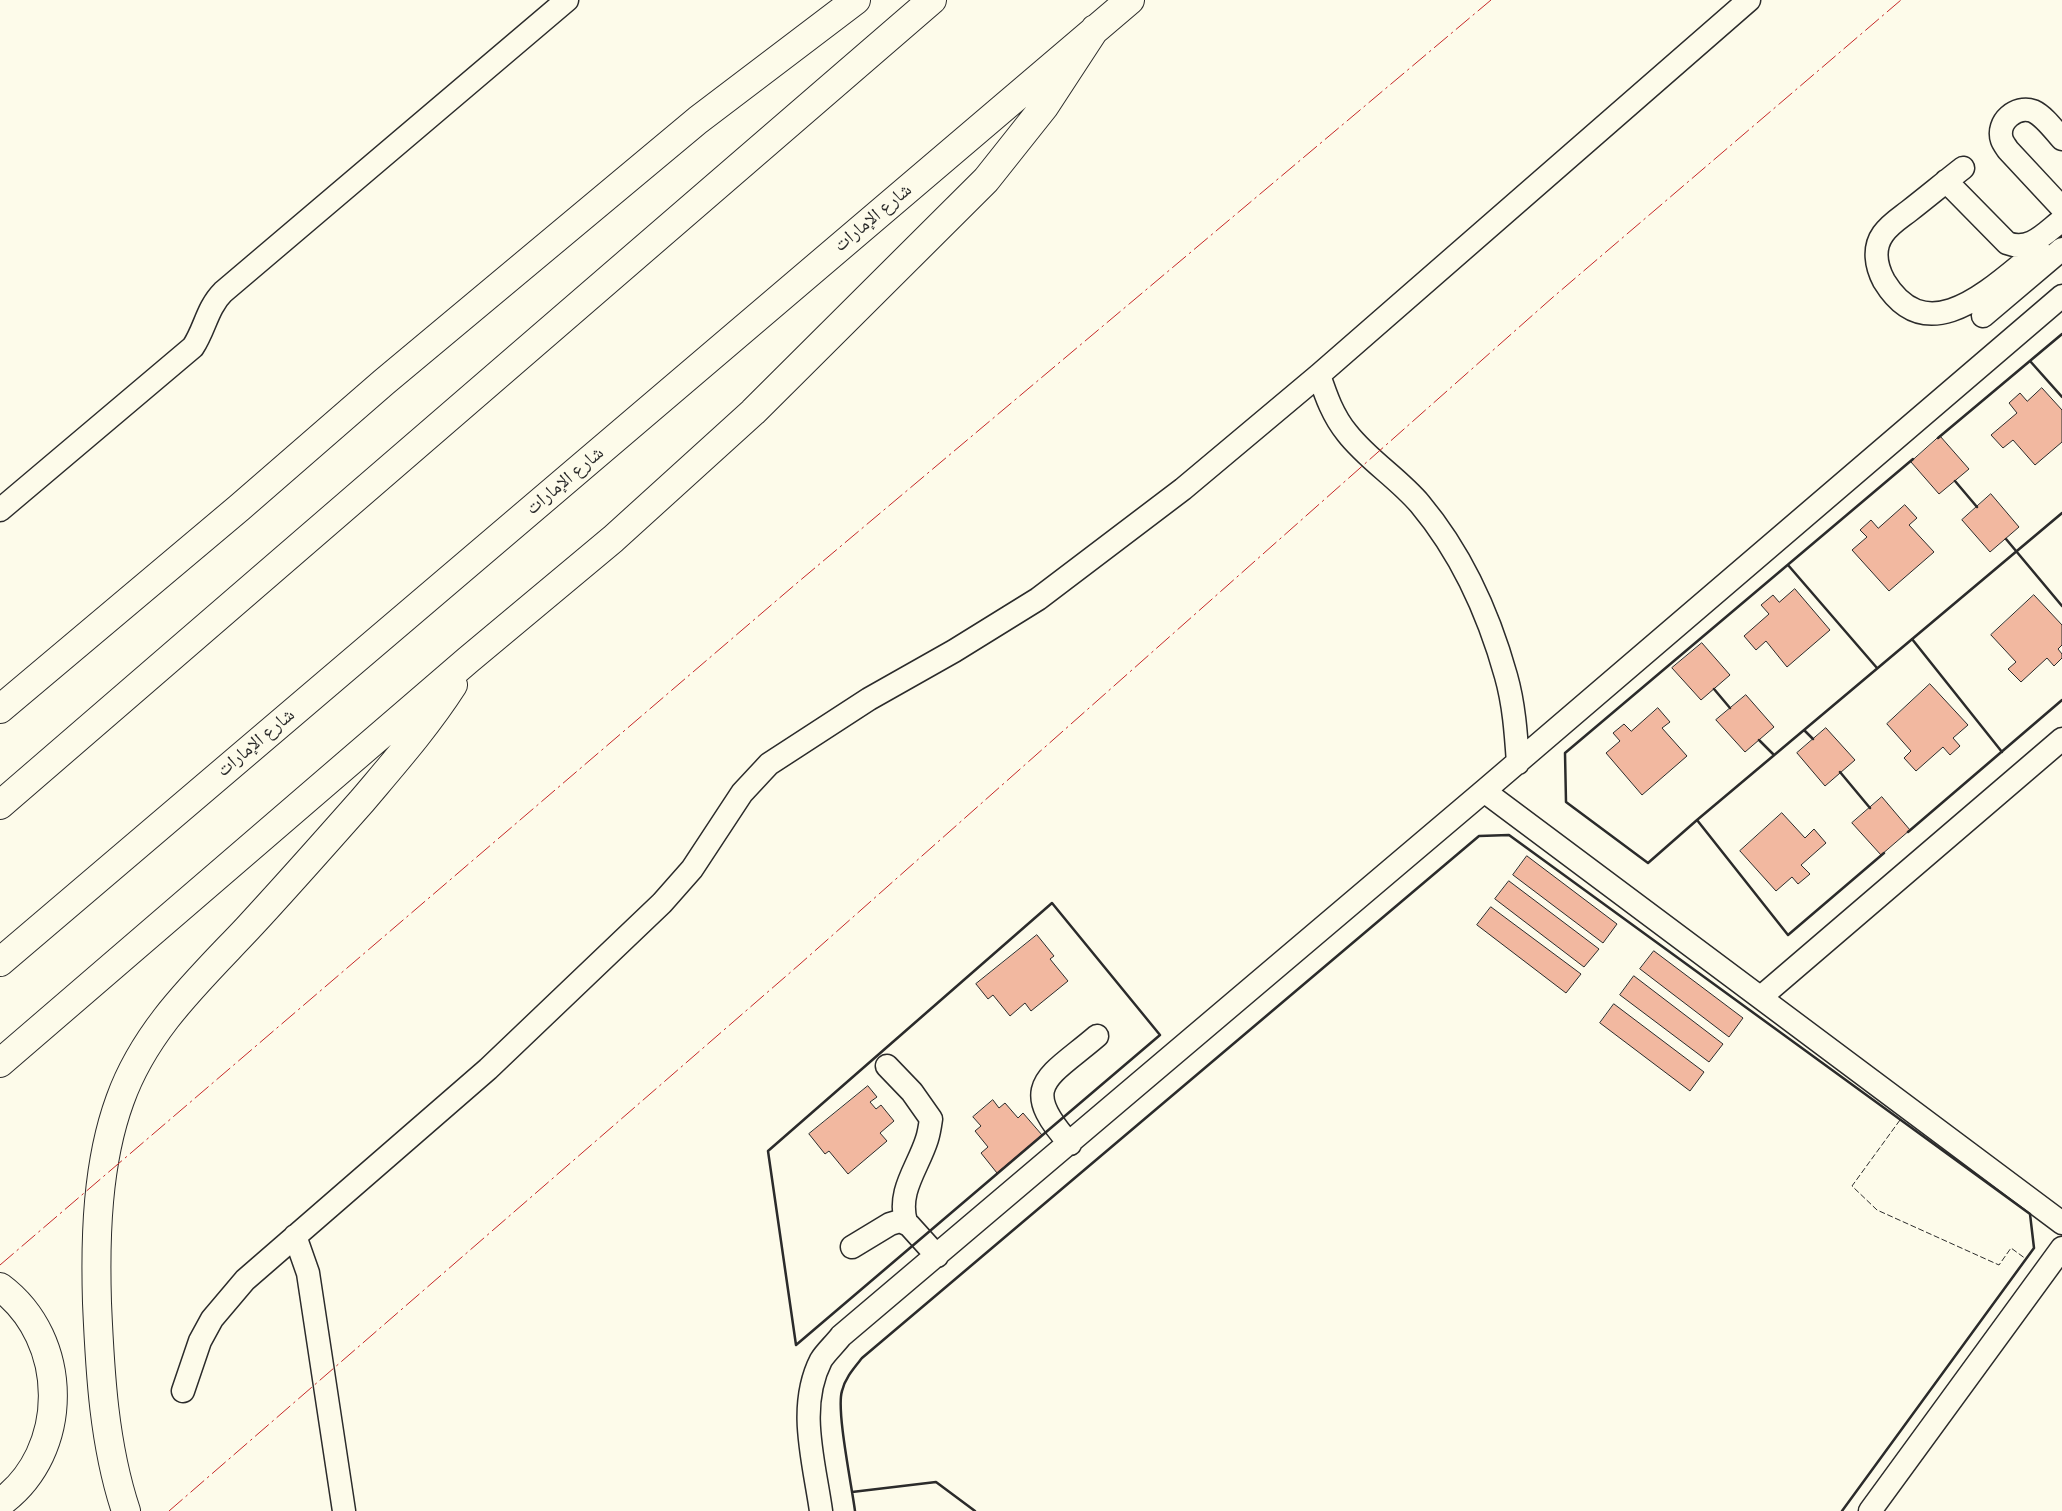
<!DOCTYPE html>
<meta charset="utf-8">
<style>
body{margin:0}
canvas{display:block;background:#fdfbea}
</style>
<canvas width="2062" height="1511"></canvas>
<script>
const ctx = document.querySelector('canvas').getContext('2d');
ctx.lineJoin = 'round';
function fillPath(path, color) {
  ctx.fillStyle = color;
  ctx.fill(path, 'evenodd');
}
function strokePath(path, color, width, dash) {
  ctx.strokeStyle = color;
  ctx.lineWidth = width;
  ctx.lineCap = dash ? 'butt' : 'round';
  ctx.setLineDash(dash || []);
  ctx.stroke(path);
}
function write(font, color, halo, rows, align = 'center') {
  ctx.font = font + ' Signika,"Noto Naskh Arabic",sans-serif';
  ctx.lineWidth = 4;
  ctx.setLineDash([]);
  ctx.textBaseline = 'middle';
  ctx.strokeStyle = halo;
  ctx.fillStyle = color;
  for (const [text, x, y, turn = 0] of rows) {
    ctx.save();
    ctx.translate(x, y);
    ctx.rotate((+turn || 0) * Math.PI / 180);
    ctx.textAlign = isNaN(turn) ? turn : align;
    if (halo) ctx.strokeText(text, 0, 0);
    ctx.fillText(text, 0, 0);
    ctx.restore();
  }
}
const building = new Path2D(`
 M 2042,388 L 2062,410 L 2062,442 L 2035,465 L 2013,440 L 2003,448 L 1991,435 L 2017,413 L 2009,403 L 2020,393 L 2027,401 Z
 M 1940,436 L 1969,469 L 1939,494 L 1911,462 Z
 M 1991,494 L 2019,527 L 1990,552 L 1962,520 Z
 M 1905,505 L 1917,518 L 1909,525 L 1934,552 L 1889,591 L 1852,550 L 1867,537 L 1860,530 L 1871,520 L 1878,528 Z
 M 1795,589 L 1830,630 L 1787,667 L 1766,641 L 1756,650 L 1744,636 L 1769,614 L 1761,605 L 1773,595 L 1779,602 Z
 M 2034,595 L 2062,625 L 2062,645 L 2058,649 L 2062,654 L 2062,658 L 2054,666 L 2047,658 L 2021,682 L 2008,669 L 2016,662 L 1991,635 Z
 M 1702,643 L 1730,675 L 1701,700 L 1672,668 Z
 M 1930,684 L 1968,725 L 1953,738 L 1960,746 L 1950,755 L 1943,747 L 1916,771 L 1904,758 L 1911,751 L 1887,724 Z
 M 1746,695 L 1774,727 L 1745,752 L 1716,720 Z
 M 1658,708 L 1670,722 L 1662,728 L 1687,756 L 1642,795 L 1606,753 L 1620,741 L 1613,733 L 1624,724 L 1631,731 Z
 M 1826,728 L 1855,760 L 1825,786 L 1797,753 Z
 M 1882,797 L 1910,830 L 1881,855 L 1852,823 Z
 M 1782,813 L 1805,838 L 1814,829 L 1826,843 L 1801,865 L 1810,874 L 1798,884 L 1792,877 L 1776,891 L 1740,851 Z
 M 1527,856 L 1617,924 L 1603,943 L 1513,875 Z
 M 1509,881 L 1599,949 L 1584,967 L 1495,899 Z
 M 1491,907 L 1581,974 L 1566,993 L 1477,925 Z
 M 1037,935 L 1054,956 L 1050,959 L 1068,981 L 1031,1011 L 1025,1003 L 1010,1016 L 993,995 L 988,999 L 976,984 Z
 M 1654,951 L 1743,1018 L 1729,1037 L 1640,969 Z
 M 1634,976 L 1723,1044 L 1709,1062 L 1620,995 Z
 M 1614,1004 L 1704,1072 L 1690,1091 L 1600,1023 Z
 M 868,1086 L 877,1097 L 870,1102 L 876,1109 L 881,1105 L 894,1121 L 880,1133 L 887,1141 L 848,1174 L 829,1151 L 825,1154 L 809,1134 Z
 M 993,1100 L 999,1108 L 1005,1103 L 1018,1118 L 1023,1113 L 1042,1135 L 997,1173 L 981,1153 L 988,1147 L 975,1131 L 981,1126 L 973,1117 Z`);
const minor = new Path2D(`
 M 2062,139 C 2054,130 2044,116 2033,111 C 2016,105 1996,122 2002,140 C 2003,143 2006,147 2008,150 L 2062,208
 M 1963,168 C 1945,182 1927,197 1909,211 C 1900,218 1890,224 1883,234 C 1873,248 1876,266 1884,281 C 1929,355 1995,284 2039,250
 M 1946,181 L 2007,243 C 2030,252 2045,233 2062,220
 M 1983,316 L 2062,249
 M 1319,375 C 1326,396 1333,416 1347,433 C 1368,460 1398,478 1420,504 C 1461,553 1489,615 1506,676 C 1514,704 1516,734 1518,763
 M 0,510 L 193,347 C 205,329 207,308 223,292 L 567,0
 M 1484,791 L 2062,1223
 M 1761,997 L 2062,739
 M 887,1066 L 912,1092 L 931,1119 C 930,1126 929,1133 927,1139 C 918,1168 897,1191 906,1222
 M 1070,1144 C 1017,1085 1048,1078 1097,1036
 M 295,1236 L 308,1273 L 344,1511
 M 852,1247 L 890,1224 L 900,1221 L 909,1225 L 937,1256
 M 183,1391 L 200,1341 L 212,1319 L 245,1280 L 488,1069 L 662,903 L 692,869 L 742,793 L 769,764 L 869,699 L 954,651 L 1038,599 L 1183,489 L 1319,375 L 1749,0
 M 821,1511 C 814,1461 797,1407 821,1360 C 826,1352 835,1344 841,1336 L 1484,791 L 2062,296
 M 1870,1511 L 2062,1248`);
const highway = new Path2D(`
 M 0,709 L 239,508 L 384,382 L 698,120 L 856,0
 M 0,805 L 932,0
 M 0,962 L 1130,0
 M 0,1063 L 468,660 L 613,539 L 753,412 L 986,180 L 1044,107 L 1095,29
 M 0,1287 C 70,1339 71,1452 0,1503
 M 126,1511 C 104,1445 100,1373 97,1303 C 95,1237 97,1163 120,1100 C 145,1030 197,982 247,929 C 286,887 324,844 362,801 C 394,763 426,727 453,685`);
const fence = new Path2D(`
 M 1900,1120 L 1852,1186 L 1877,1210 L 1999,1265 L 2011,1248 L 2026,1259`);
const wall = new Path2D(`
 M 2030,361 L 2062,397
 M 1938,438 L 2062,334
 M 1955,481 L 1977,507
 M 2006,539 L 2062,606
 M 1788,565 L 1877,668
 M 1912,639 L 2002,752
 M 1714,689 L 1730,708
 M 1804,730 L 1813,739
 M 1759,740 L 1774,755
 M 1840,772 L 1870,808
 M 1697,820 L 2062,513
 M 1908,832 L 2062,700
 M 1884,853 L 1788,935 L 1697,820 L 1648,863 L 1566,802 L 1565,753 L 1913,459
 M 1052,903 L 1160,1035 L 796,1345 L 768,1151 Z
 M 852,1492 L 936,1482 L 975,1511
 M 855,1511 C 852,1487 836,1410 842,1391 C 845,1378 854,1368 862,1358 L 1479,836 L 1509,835 L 2030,1214 L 2034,1248 L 1842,1511`);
const power = new Path2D(`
 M 0,1265 L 797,583 L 1491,0
 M 169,1511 L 800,964 L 1552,298 L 1901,0`);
const streetNames = [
 ["شارع الإمارات",873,218,-40],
 ["شارع الإمارات",565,481,-40],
 ["شارع الإمارات",256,743,-40]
];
fillPath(building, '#f2b8a0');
strokePath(building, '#2b2b2b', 1);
strokePath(minor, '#2b2b2b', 25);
strokePath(highway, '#2b2b2b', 30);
strokePath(minor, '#fdfbea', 22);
strokePath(highway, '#fdfbea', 28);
strokePath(fence, '#2b2b2b', 1, [6, 2.5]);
strokePath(wall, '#2b2b2b', 2.5);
strokePath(power, '#c62828', 1, [18, 4, 2.5, 4]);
write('19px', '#2b2b2b', '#fdfbea', streetNames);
</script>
